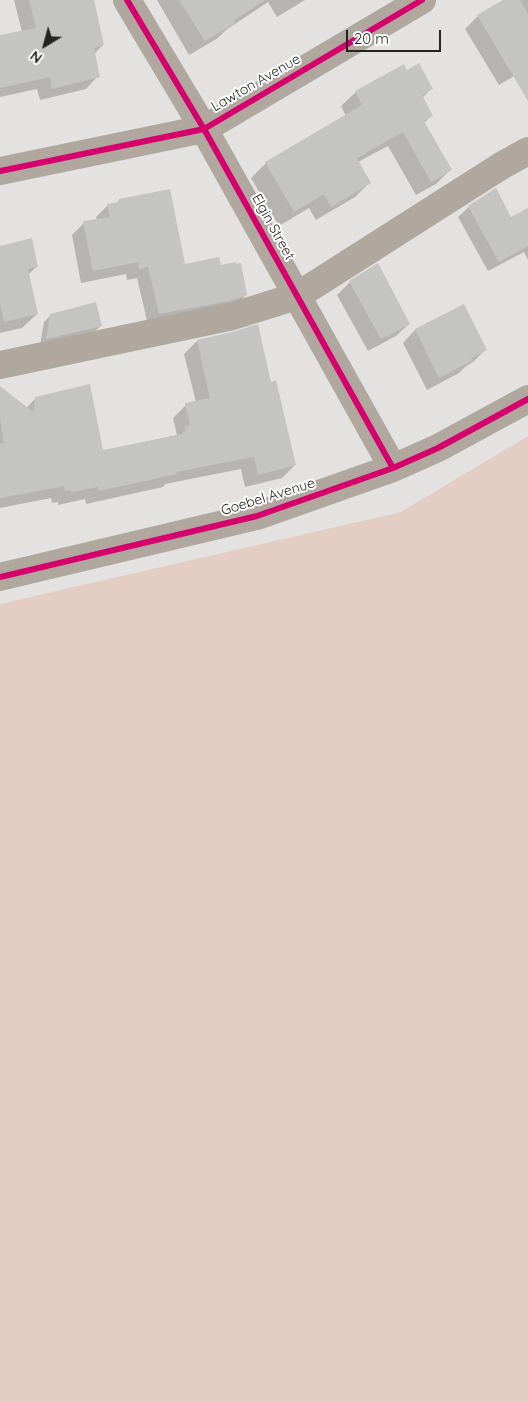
<!DOCTYPE html>
<style>
body{margin:0}
#map{position:relative;width:528px;height:1402px;overflow:hidden;background:#e3e2e0;font-family:Quicksand,sans-serif}
canvas{display:block}
.north{position:absolute;left:20px;top:20px;width:50px;height:50px;-webkit-text-stroke:4px #fff;paint-order:stroke;rotate:217deg;font-size:14px;font-weight:700;line-height:20px;text-align:center;color:#232321}
.north::after{content:'';display:block;margin:auto;width:18px;height:22px;background:#232321;clip-path:polygon(50% 0,100% 100%,50% 72%,0 100%)}
.scale{position:absolute;left:346px;top:30px;width:95px;height:22px;box-sizing:border-box;border:2px solid #232321;border-top:0;padding-left:6px;font-size:15px;line-height:18px;white-space:nowrap;color:#232321;-webkit-text-stroke:4px #fff;paint-order:stroke}
</style>
<div id="map">
<canvas width="528" height="1402"></canvas>
<div class="north">N</div>
<div class="scale">20 m</div>
</div>
<script>
const ctx = document.querySelector('canvas').getContext('2d');
ctx.lineJoin = 'round';
function fillPath(path, color) {
  ctx.fillStyle = color;
  ctx.fill(path, 'evenodd');
}
function strokePath(path, color, width, dash) {
  ctx.strokeStyle = color;
  ctx.lineWidth = width;
  ctx.lineCap = dash ? 'butt' : 'round';
  ctx.setLineDash(dash || []);
  ctx.stroke(path);
}
function write(font, color, halo, rows, align = 'center') {
  ctx.font = font + ' Quicksand,sans-serif';
  ctx.lineWidth = 4;
  ctx.setLineDash([]);
  ctx.textBaseline = 'middle';
  ctx.strokeStyle = halo;
  ctx.fillStyle = color;
  for (const [text, x, y, turn = 0] of rows) {
    ctx.save();
    ctx.translate(x, y);
    ctx.rotate((+turn || 0) * Math.PI / 180);
    ctx.textAlign = isNaN(turn) ? turn : align;
    if (halo) ctx.strokeText(text, 0, 0);
    ctx.fillText(text, 0, 0);
    ctx.restore();
  }
}
const green = new Path2D(`
 M 528,436 L 528,1402 L 0,1402 L 0,604 L 401,512 Z`);
const shadow = new Path2D(`
 M 14,0 L 73,0 L 103,45 L 94,54 L 98,76 L 86,89 L 40,100 L 37,89 L 0,97 L 0,37 L 22,32 Z
 M 157,0 L 305,0 L 277,17 L 268,2 L 226,30 L 218,38 L 189,55 Z
 M 505,0 L 528,0 L 528,68 L 499,85 L 465,29 L 478,16 Z
 M 406,71 L 432,88 L 422,98 L 432,115 L 424,123 L 450,170 L 436,184 L 416,195 L 388,146 L 358,162 L 369,183 L 355,197 L 316,220 L 309,208 L 279,226 L 251,178 L 266,163 L 346,116 L 341,106 L 356,92 Z
 M 119,200 L 184,266 L 220,267 L 246,295 L 234,307 L 148,325 L 137,278 L 127,280 L 126,274 L 81,283 L 72,235 L 84,223 L 97,220 L 96,217 L 108,205 L 116,204 Z
 M 469,207 L 511,218 L 528,209 L 528,260 L 524,252 L 488,271 L 458,217 Z
 M 0,247 L 37,266 L 28,275 L 37,314 L 22,328 L 0,333 Z
 M 350,282 L 409,324 L 396,336 L 368,351 L 337,295 Z
 M 463,306 L 485,350 L 473,362 L 465,367 L 459,373 L 427,390 L 403,343 L 415,330 Z
 M 51,315 L 101,326 L 94,332 L 40,345 L 44,322 Z
 M 197,341 L 270,383 L 295,465 L 282,478 L 245,487 L 241,469 L 165,484 L 163,487 L 86,504 L 85,499 L 58,505 L 58,502 L 52,503 L 51,498 L 0,508 L 0,387 L 26,408 L 36,398 L 102,451 L 177,435 L 173,418 L 186,405 L 196,402 L 184,354 Z`);
const building = new Path2D(`
 M 29,0 L 94,0 L 104,45 L 94,48 L 100,77 L 52,89 L 50,77 L 0,88 L 0,35 L 36,28 Z
 M 179,0 L 265,0 L 233,21 L 235,23 L 205,41 Z
 M 503,0 L 520,0 L 528,14 L 528,101 L 477,15 Z
 M 419,63 L 433,89 L 422,95 L 433,116 L 424,121 L 452,170 L 431,182 L 403,132 L 357,158 L 371,183 L 331,207 L 324,194 L 294,212 L 265,162 L 362,105 L 355,91 L 404,64 L 407,70 Z
 M 496,188 L 511,217 L 528,208 L 528,246 L 499,262 L 468,206 Z
 M 170,189 L 185,264 L 219,257 L 221,265 L 236,262 L 236,264 L 241,263 L 247,295 L 229,301 L 159,314 L 148,267 L 139,269 L 138,262 L 93,271 L 83,221 L 110,217 L 107,204 L 119,202 L 119,199 Z
 M 32,238 L 38,267 L 28,269 L 38,314 L 4,322 L 0,303 L 0,246 Z
 M 378,263 L 410,324 L 381,339 L 349,281 Z
 M 96,302 L 102,326 L 46,339 L 50,314 Z
 M 464,304 L 487,350 L 471,358 L 473,360 L 439,378 L 415,329 Z
 M 258,324 L 271,382 L 276,380 L 296,465 L 258,475 L 254,457 L 176,472 L 177,474 L 99,491 L 98,487 L 71,492 L 71,490 L 65,491 L 64,486 L 0,498 L 0,444 L 4,443 L 0,418 L 0,386 L 33,412 L 35,397 L 90,384 L 103,450 L 183,434 L 182,432 L 186,431 L 185,426 L 190,425 L 185,403 L 210,398 L 197,340 L 236,331 Z`);
const minor = new Path2D(`
 M 127,0 L 204,129 L 393,468
 M 0,171 L 204,129 L 422,0
 M 0,365 L 233,316 L 297,296 L 501,166 L 528,151
 M 0,577 L 257,516 L 393,468 L 438,448 L 528,399`);
const cycleway = new Path2D(`
 M 127,0 L 204,129 L 393,468
 M 0,171 L 204,129 L 422,0
 M 0,577 L 257,516 L 393,468 L 438,448 L 528,399`);
const streetNames = [
 ["Lawton Avenue",256,83,-30],
 ["Elgin Street",273,227,61],
 ["Goebel Avenue",268,497,-17]
];
fillPath(green, '#e4cdc3');
fillPath(shadow, '#0003');
fillPath(building, '#c4c4c2');
strokePath(minor, '#b0a89f', 28);
strokePath(cycleway, '#d6006c', 6);
write('14px', '#232321', '#fff', streetNames);
</script>
